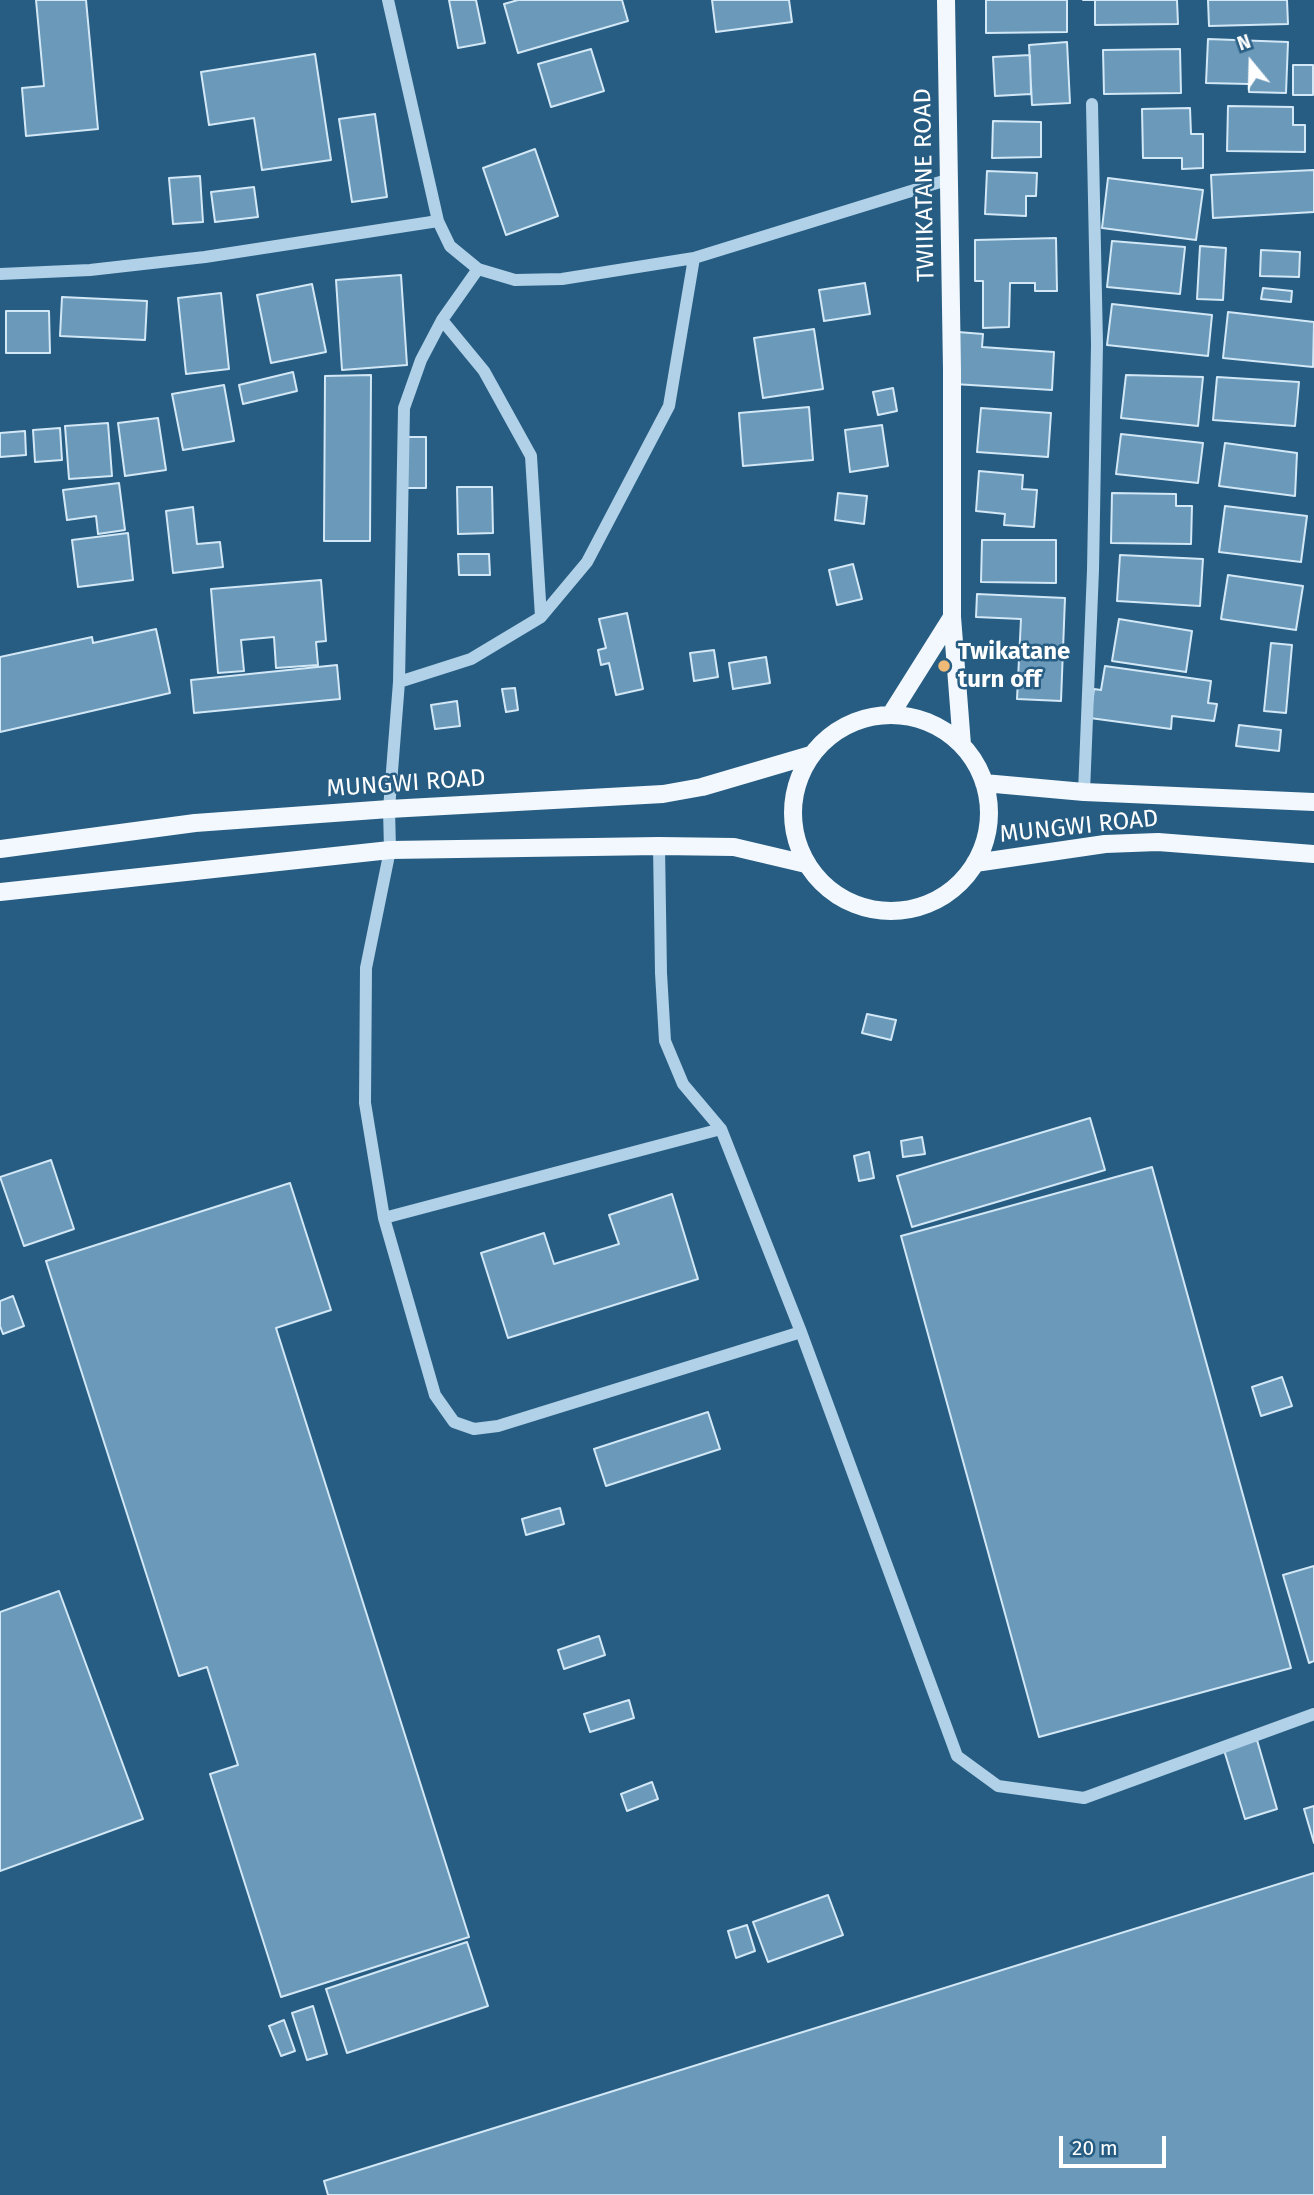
<!DOCTYPE html>
<style>
body{margin:0}
#map{position:relative;width:1314px;height:2195px;overflow:hidden;background:#275d83;font-family:"Fira Sans",sans-serif}
canvas{display:block}
.north{position:absolute;left:1216px;top:28px;width:70px;height:70px;-webkit-text-stroke:5px #275d83;paint-order:stroke;rotate:341deg;font-size:19px;font-weight:700;line-height:28px;text-align:center;color:#fff}
.north::after{content:'';display:block;margin:auto;width:24px;height:32px;background:#fff;clip-path:polygon(50% 0,100% 100%,50% 72%,0 100%)}
.scale{position:absolute;left:1059px;top:2136px;width:107px;height:32px;box-sizing:border-box;border:4px solid #fff;border-top:0;padding-left:9px;font-size:21px;line-height:24px;white-space:nowrap;color:#fff;-webkit-text-stroke:5px #275d83;paint-order:stroke}
</style>
<div id="map">
<canvas width="1314" height="2195"></canvas>
<div class="north">N</div>
<div class="scale">20 m</div>
</div>
<script>
const ctx = document.querySelector('canvas').getContext('2d');
ctx.lineJoin = 'round';
function fillPath(path, color) {
  ctx.fillStyle = color;
  ctx.fill(path, 'evenodd');
}
function strokePath(path, color, width, dash) {
  ctx.strokeStyle = color;
  ctx.lineWidth = width;
  ctx.lineCap = dash ? 'butt' : 'round';
  ctx.setLineDash(dash || []);
  ctx.stroke(path);
}
function write(font, color, halo, rows, align = 'center') {
  ctx.font = font + ' "Fira Sans",sans-serif';
  ctx.lineWidth = 5;
  ctx.setLineDash([]);
  ctx.textBaseline = 'middle';
  ctx.strokeStyle = halo;
  ctx.fillStyle = color;
  for (const [text, x, y, turn = 0] of rows) {
    ctx.save();
    ctx.translate(x, y);
    ctx.rotate((+turn || 0) * Math.PI / 180);
    ctx.textAlign = isNaN(turn) ? turn : align;
    if (halo) ctx.strokeText(text, 0, 0);
    ctx.fillText(text, 0, 0);
    ctx.restore();
  }
}
const building = new Path2D(`
 M 36,0 L 86,0 L 98,129 L 26,136 L 22,88 L 44,86 Z
 M 449,0 L 476,0 L 485,43 L 458,48 Z
 M 518,0 L 622,0 L 628,21 L 518,53 L 504,4 Z
 M 712,0 L 789,0 L 792,22 L 716,32 Z
 M 986,0 L 1067,0 L 1067,32 L 986,33 Z
 M 1083,0 L 1177,0 L 1178,24 L 1095,25 L 1095,0 Z
 M 1208,0 L 1287,0 L 1288,24 L 1209,26 Z
 M 1208,39 L 1288,42 L 1286,93 L 1249,92 L 1249,84 L 1206,83 Z
 M 1067,42 L 1070,103 L 1032,105 L 1029,45 Z
 M 591,49 L 604,91 L 551,107 L 538,64 Z
 M 1180,49 L 1181,93 L 1104,94 L 1103,50 Z
 M 315,54 L 331,160 L 262,170 L 254,118 L 209,125 L 201,72 Z
 M 1030,55 L 1031,94 L 995,96 L 993,57 Z
 M 1293,65 L 1313,65 L 1313,95 L 1293,95 Z
 M 1228,106 L 1293,107 L 1293,125 L 1305,125 L 1305,152 L 1227,151 Z
 M 1190,108 L 1191,134 L 1203,134 L 1203,168 L 1182,169 L 1182,158 L 1143,158 L 1142,109 Z
 M 375,114 L 387,197 L 352,202 L 339,119 Z
 M 993,121 L 1041,122 L 1041,157 L 992,158 Z
 M 535,149 L 558,216 L 506,235 L 483,168 Z
 M 1314,170 L 1314,212 L 1213,218 L 1211,175 Z
 M 987,171 L 1037,173 L 1036,196 L 1026,196 L 1026,216 L 985,214 Z
 M 200,176 L 203,222 L 173,224 L 169,178 Z
 M 1108,178 L 1203,190 L 1196,240 L 1102,228 Z
 M 254,187 L 258,217 L 215,222 L 211,192 Z
 M 1056,238 L 1057,291 L 1035,291 L 1035,283 L 1010,283 L 1009,327 L 983,328 L 983,281 L 975,281 L 975,240 Z
 M 1112,241 L 1185,247 L 1180,294 L 1107,287 Z
 M 1200,246 L 1226,248 L 1223,300 L 1197,299 Z
 M 1261,250 L 1300,252 L 1299,277 L 1260,276 Z
 M 401,275 L 407,365 L 342,370 L 336,280 Z
 M 865,283 L 870,314 L 824,321 L 819,290 Z
 M 312,284 L 326,352 L 271,363 L 257,295 Z
 M 1263,288 L 1292,291 L 1291,302 L 1261,299 Z
 M 221,293 L 229,369 L 186,374 L 178,298 Z
 M 62,297 L 147,301 L 145,340 L 60,336 Z
 M 1112,304 L 1212,315 L 1208,356 L 1107,345 Z
 M 6,311 L 49,311 L 50,353 L 6,353 Z
 M 1228,312 L 1314,322 L 1313,367 L 1223,358 Z
 M 814,329 L 823,389 L 763,398 L 754,338 Z
 M 958,332 L 983,334 L 982,347 L 1054,352 L 1052,390 L 954,384 Z
 M 293,372 L 297,391 L 243,404 L 239,385 Z
 M 371,375 L 370,541 L 324,541 L 325,376 Z
 M 1126,375 L 1203,377 L 1198,426 L 1121,418 Z
 M 1217,377 L 1299,382 L 1295,426 L 1213,420 Z
 M 224,385 L 234,441 L 183,450 L 172,394 Z
 M 893,388 L 897,411 L 878,415 L 873,392 Z
 M 809,407 L 813,460 L 743,466 L 739,413 Z
 M 981,408 L 1051,413 L 1048,457 L 977,452 Z
 M 158,418 L 166,470 L 125,476 L 118,423 Z
 M 108,423 L 112,476 L 69,479 L 65,426 Z
 M 882,425 L 888,466 L 850,472 L 845,430 Z
 M 60,428 L 62,460 L 35,462 L 33,430 Z
 M 25,431 L 26,455 L 0,457 L 0,433 Z
 M 1121,434 L 1203,443 L 1198,483 L 1116,474 Z
 M 401,437 L 426,437 L 426,488 L 401,488 Z
 M 1225,443 L 1297,453 L 1295,496 L 1219,486 Z
 M 979,471 L 1023,475 L 1022,489 L 1037,490 L 1034,527 L 1004,525 L 1005,514 L 976,511 Z
 M 119,483 L 125,530 L 98,534 L 96,516 L 67,520 L 63,490 Z
 M 457,487 L 492,487 L 493,533 L 458,534 Z
 M 838,493 L 867,496 L 864,524 L 835,520 Z
 M 1112,493 L 1176,494 L 1176,506 L 1192,506 L 1191,544 L 1111,543 Z
 M 1225,506 L 1307,516 L 1301,562 L 1219,552 Z
 M 193,507 L 197,544 L 220,542 L 223,567 L 173,573 L 166,511 Z
 M 128,533 L 133,580 L 78,587 L 72,540 Z
 M 982,540 L 1056,540 L 1056,583 L 981,582 Z
 M 458,554 L 489,554 L 490,575 L 459,575 Z
 M 1120,555 L 1203,559 L 1200,606 L 1117,601 Z
 M 853,564 L 862,599 L 837,605 L 829,570 Z
 M 1228,575 L 1303,586 L 1296,630 L 1221,619 Z
 M 321,580 L 326,641 L 316,642 L 318,665 L 276,668 L 274,637 L 241,640 L 244,671 L 218,673 L 211,589 Z
 M 977,594 L 1065,598 L 1061,701 L 1017,699 L 1021,619 L 976,617 Z
 M 627,613 L 643,689 L 616,695 L 609,663 L 601,665 L 598,650 L 606,648 L 599,619 Z
 M 1119,619 L 1192,631 L 1186,672 L 1112,661 Z
 M 156,629 L 170,693 L 0,732 L 0,657 L 92,637 L 93,643 Z
 M 1271,643 L 1292,645 L 1286,713 L 1264,711 Z
 M 714,650 L 718,677 L 694,681 L 690,653 Z
 M 766,657 L 770,683 L 733,689 L 729,663 Z
 M 337,665 L 340,699 L 194,713 L 191,680 Z
 M 1105,666 L 1211,681 L 1208,703 L 1217,704 L 1214,721 L 1172,716 L 1171,729 L 1090,718 L 1094,689 L 1101,690 Z
 M 515,688 L 518,710 L 506,712 L 502,689 Z
 M 457,701 L 460,726 L 435,729 L 431,705 Z
 M 1239,725 L 1281,730 L 1279,751 L 1236,746 Z
 M 867,1014 L 896,1020 L 891,1040 L 862,1033 Z
 M 1090,1118 L 1105,1170 L 912,1227 L 897,1176 Z
 M 922,1137 L 925,1154 L 903,1157 L 901,1141 Z
 M 869,1152 L 874,1178 L 859,1181 L 854,1156 Z
 M 51,1160 L 74,1229 L 24,1246 L 0,1177 Z
 M 1152,1167 L 1291,1668 L 1039,1737 L 901,1236 Z
 M 290,1183 L 331,1310 L 276,1328 L 469,1937 L 281,1997 L 210,1774 L 238,1765 L 207,1667 L 179,1676 L 46,1261 Z
 M 672,1194 L 698,1279 L 508,1338 L 481,1253 L 544,1233 L 554,1264 L 619,1244 L 609,1215 Z
 M 13,1296 L 24,1326 L 3,1334 L 0,1326 L 0,1301 Z
 M 1282,1377 L 1292,1406 L 1261,1416 L 1252,1387 Z
 M 708,1412 L 720,1449 L 606,1486 L 594,1449 Z
 M 560,1508 L 564,1524 L 526,1535 L 522,1519 Z
 M 1314,1566 L 1314,1661 L 1309,1663 L 1283,1575 Z
 M 59,1591 L 143,1819 L 0,1871 L 0,1612 Z
 M 599,1636 L 605,1655 L 564,1669 L 558,1650 Z
 M 629,1700 L 634,1718 L 590,1732 L 584,1714 Z
 M 1257,1740 L 1277,1809 L 1245,1819 L 1224,1750 Z
 M 652,1782 L 658,1799 L 627,1811 L 621,1794 Z
 M 1314,1806 L 1314,1843 L 1304,1809 Z
 M 1314,1873 L 1314,2195 L 328,2195 L 324,2181 Z
 M 828,1895 L 843,1935 L 768,1962 L 753,1922 Z
 M 747,1925 L 755,1951 L 736,1958 L 728,1931 Z
 M 467,1942 L 488,2006 L 347,2053 L 326,1989 Z
 M 313,2006 L 327,2054 L 307,2060 L 292,2013 Z
 M 284,2020 L 295,2051 L 281,2056 L 269,2026 Z`);
const minor = new Path2D(`
 M 388,0 L 438,221 L 450,246 L 478,269 L 515,280 L 562,279 L 694,258 L 950,179
 M 478,269 L 442,320 L 421,360 L 404,408 L 399,682 L 389,809 L 390,850 L 366,968 L 365,1103 L 384,1218 L 435,1395 L 454,1422 L 474,1429 L 498,1426 L 801,1332
 M 0,274 L 90,270 L 205,257 L 438,221
 M 442,320 L 484,371 L 531,456 L 541,617
 M 399,682 L 471,659 L 541,617 L 587,562 L 669,406 L 694,258
 M 1084,792 L 1093,570 L 1097,344 L 1092,104
 M 659,846 L 661,973 L 665,1041 L 683,1084 L 721,1129 L 801,1332 L 957,1756 L 998,1786 L 1084,1798 L 1314,1714
 M 384,1218 L 721,1129`);
const major = new Path2D(`
 M 946,0 L 952,369 L 952,617 L 962,745
 M 891,714 L 952,617
 M793 813a98 98 0 1 1 196 0a98 98 0 1 1-196 0Z
 M 984,783 L 1084,792 L 1314,802
 M 0,849 L 195,823 L 389,809 L 663,794 L 702,787 L 811,755
 M 975,863 L 1105,844 L 1158,842 L 1314,854
 M 0,892 L 390,850 L 659,846 L 734,847 L 806,864`);
const markers = [
 [944,666,7,"#efba76"]
];
const streetNames = [
 ["TWIIKATANE ROAD",925,185,-91],
 ["MUNGWI ROAD",406,784,-4],
 ["MUNGWI ROAD",1079,827,-6]
];
const poiNames = [
 ["Twikatane",958,652],
 ["turn off",958,680]
];
fillPath(building, '#6b99b9');
strokePath(building, '#d3e8f6', 2);
strokePath(minor, '#b0d1e7', 12);
strokePath(major, '#f2f8fd', 18);
for (const [x, y, r, color] of markers) {
  const dot = new Path2D();
  dot.arc(x, y, r, 0, 2 * Math.PI);
  ctx.fillStyle = color;
  ctx.fill(dot);
  strokePath(dot, '#275d83', 2.5);
}
write('24px', '#fff', '#275d83', streetNames);
write('bold 24px', '#fff', '#275d83', poiNames, 'left');
</script>
